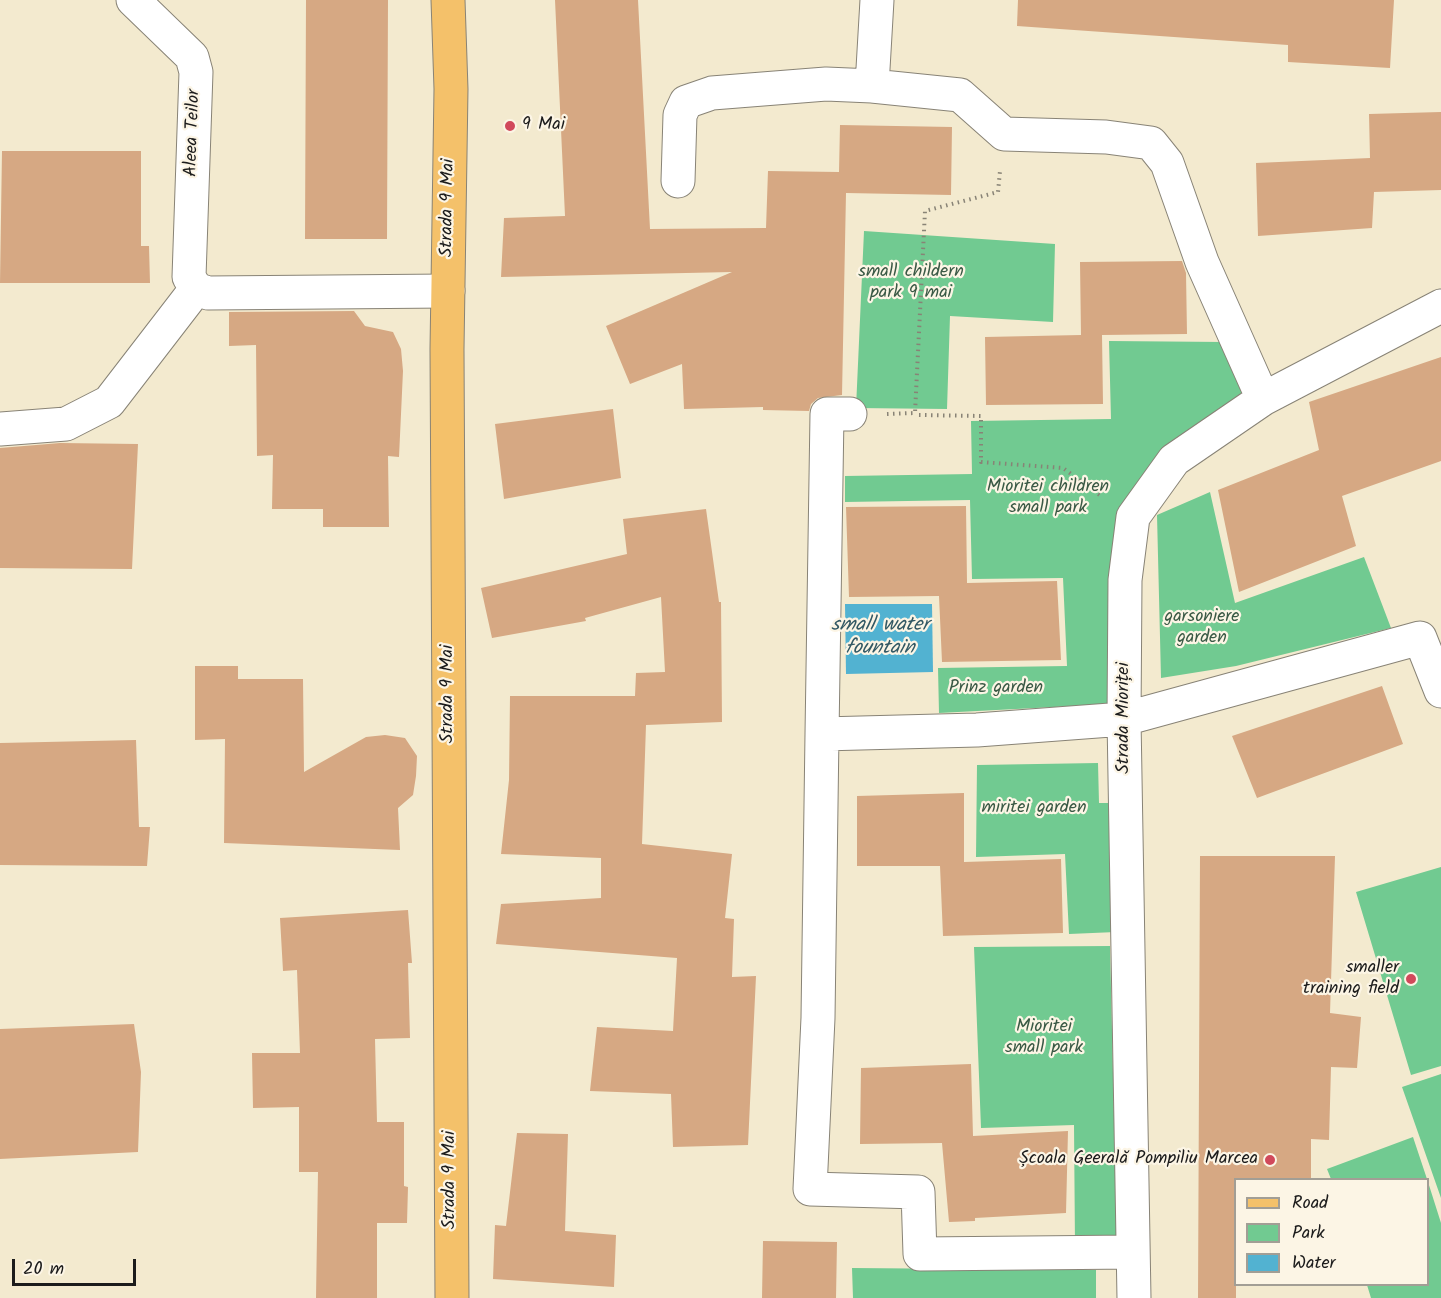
<!DOCTYPE html>
<meta charset="utf-8">
<style>
body{margin:0}
#map{position:relative;width:1441px;height:1298px;overflow:hidden;background:#f3eacf;font-family:Kalam,sans-serif}
canvas{display:block}
.legend{position:absolute;left:1234px;top:1178px;width:195px;height:108px;box-sizing:border-box;background:#fcf5e5;border:2px solid #a29e95;margin:0;padding:8px 10px;list-style:none;font-size:18px;color:#1c1c1c}
.legend li{display:flex;align-items:center;gap:12px;height:30px}
.legend b{width:30px;border:2px solid #a29e95}
.scale{position:absolute;left:12px;top:1259px;width:124px;height:27px;box-sizing:border-box;border:3px solid #1c1c1c;border-top:0;padding-left:8px;font-size:18px;line-height:21px;white-space:nowrap;color:#1c1c1c;-webkit-text-stroke:4px #fcf5e5;paint-order:stroke}
</style>
<div id="map">
<canvas width="1441" height="1298"></canvas>
<ul class="legend">
<li><b style="height:8px;background:#f4c16a"></b>Road</li>
<li><b style="height:16px;background:#71ca91"></b>Park</li>
<li><b style="height:16px;background:#52b2d1"></b>Water</li>
</ul>
<div class="scale">20 m</div>
</div>
<script>
const ctx = document.querySelector('canvas').getContext('2d');
ctx.lineJoin = 'round';
function fillPath(path, color) {
  ctx.fillStyle = color;
  ctx.fill(path, 'evenodd');
}
function strokePath(path, color, width, dash) {
  ctx.strokeStyle = color;
  ctx.lineWidth = width;
  ctx.lineCap = dash ? 'butt' : 'round';
  ctx.setLineDash(dash || []);
  ctx.stroke(path);
}
function write(font, color, halo, rows, align = 'center') {
  ctx.font = font + ' Kalam,sans-serif';
  ctx.lineWidth = 4.5;
  ctx.setLineDash([]);
  ctx.textBaseline = 'middle';
  ctx.strokeStyle = halo;
  ctx.fillStyle = color;
  for (const [text, x, y, turn = 0] of rows) {
    ctx.save();
    ctx.translate(x, y);
    ctx.rotate((+turn || 0) * Math.PI / 180);
    ctx.textAlign = isNaN(turn) ? turn : align;
    if (halo) ctx.strokeText(text, 0, 0);
    ctx.fillText(text, 0, 0);
    ctx.restore();
  }
}
const green = new Path2D(`
 M 864,231 L 1055,244 L 1053,322 L 950,316 L 947,409 L 856,408 Z
 M 1109,341 L 1224,342 L 1243,392 L 1211,418 L 1122,520 L 1112,545 L 1112,704 L 939,713 L 938,668 L 1067,666 L 1063,578 L 972,579 L 970,500 L 845,502 L 845,476 L 972,474 L 971,421 L 1111,419 Z
 M 1210,492 L 1235,603 L 1364,557 L 1391,628 L 1236,666 L 1161,678 L 1157,515 Z
 M 1098,763 L 1099,803 L 1115,803 L 1116,932 L 1069,934 L 1065,854 L 976,857 L 977,765 Z
 M 1441,867 L 1441,1066 L 1411,1075 L 1356,892 Z
 M 1110,946 L 1117,1243 L 1075,1246 L 1074,1125 L 981,1128 L 974,947 Z
 M 1441,1074 L 1441,1198 L 1402,1087 Z
 M 1413,1137 L 1427,1179 L 1331,1179 L 1327,1169 Z
 M 1428,1182 L 1441,1223 L 1441,1298 L 1371,1298 L 1367,1285 L 1428,1284 Z
 M 852,1268 L 1096,1270 L 1096,1298 L 853,1298 Z`);
const water = new Path2D(`
 M 845,604 L 932,604 L 933,672 L 846,674 Z`);
const building = new Path2D(`
 M 306,0 L 388,0 L 387,239 L 305,239 Z
 M 555,0 L 638,0 L 650,229 L 766,228 L 768,171 L 839,172 L 840,125 L 952,127 L 951,195 L 846,193 L 842,395 L 818,398 L 811,404 L 809,411 L 763,410 L 763,407 L 684,409 L 682,364 L 630,384 L 606,326 L 732,272 L 501,277 L 504,218 L 565,216 Z
 M 1018,0 L 1394,0 L 1390,68 L 1288,62 L 1288,45 L 1017,26 Z
 M 1441,112 L 1441,190 L 1374,192 L 1372,228 L 1258,236 L 1256,163 L 1370,158 L 1369,114 Z
 M 2,151 L 141,151 L 141,246 L 149,246 L 150,283 L 0,283 Z
 M 1182,261 L 1186,273 L 1187,334 L 1102,335 L 1103,404 L 986,405 L 985,337 L 1081,335 L 1080,262 Z
 M 354,311 L 365,326 L 393,332 L 401,349 L 403,371 L 399,457 L 388,456 L 389,527 L 323,527 L 323,509 L 272,509 L 273,455 L 257,456 L 256,345 L 229,346 L 229,312 Z
 M 1441,357 L 1441,461 L 1342,496 L 1356,546 L 1239,592 L 1218,490 L 1319,450 L 1309,402 Z
 M 613,409 L 621,478 L 504,499 L 495,424 Z
 M 60,443 L 138,444 L 132,569 L 0,568 L 0,448 Z
 M 966,506 L 967,583 L 1057,581 L 1061,660 L 942,662 L 939,596 L 849,597 L 846,507 Z
 M 706,509 L 719,602 L 721,602 L 722,722 L 646,725 L 642,844 L 732,854 L 725,918 L 734,919 L 732,977 L 756,976 L 748,1145 L 673,1147 L 671,1094 L 590,1091 L 597,1027 L 673,1031 L 677,958 L 496,944 L 501,904 L 601,898 L 601,858 L 501,854 L 509,780 L 510,696 L 635,696 L 636,673 L 665,672 L 661,597 L 585,618 L 586,621 L 492,638 L 481,588 L 627,554 L 623,519 Z
 M 195,666 L 238,666 L 238,679 L 303,679 L 304,772 L 366,737 L 385,735 L 405,738 L 417,756 L 416,776 L 413,795 L 398,808 L 400,850 L 224,843 L 225,739 L 195,740 Z
 M 1382,686 L 1403,744 L 1257,798 L 1232,736 Z
 M 136,740 L 139,827 L 150,827 L 147,866 L 0,865 L 0,743 Z
 M 964,793 L 964,862 L 1061,859 L 1063,933 L 943,936 L 940,866 L 857,866 L 857,796 Z
 M 1200,856 L 1335,856 L 1330,1013 L 1361,1017 L 1357,1068 L 1331,1067 L 1329,1140 L 1311,1139 L 1311,1179 L 1236,1179 L 1236,1298 L 1198,1298 Z
 M 408,910 L 412,963 L 408,963 L 410,1038 L 375,1039 L 377,1122 L 404,1122 L 404,1186 L 408,1187 L 407,1223 L 377,1223 L 377,1298 L 316,1298 L 318,1172 L 299,1172 L 299,1107 L 253,1108 L 252,1053 L 300,1053 L 297,970 L 283,971 L 280,918 Z
 M 134,1024 L 141,1072 L 138,1152 L 0,1159 L 0,1029 Z
 M 971,1064 L 973,1136 L 1068,1131 L 1066,1213 L 975,1218 L 975,1221 L 949,1222 L 942,1143 L 860,1144 L 861,1068 Z
 M 517,1133 L 568,1134 L 565,1231 L 616,1235 L 614,1287 L 493,1279 L 495,1225 L 506,1226 Z
 M 763,1241 L 837,1242 L 836,1298 L 762,1298 Z`);
const path = new Path2D(`
 M 887,414 L 915,413 L 925,211 L 998,192 L 1000,171
 M 919,415 L 981,416 L 981,462 L 1063,468 L 1101,496`);
const minor = new Path2D(`
 M 133,0 L 192,57 L 196,72 L 189,277 L 196,289
 M 872,86 L 877,0
 M 678,181 L 680,115 L 686,102 L 712,93 L 826,84 L 872,86 L 960,95 L 1004,134 L 1106,137 L 1151,143 L 1167,163 L 1202,262 L 1263,399
 M 196,289 L 208,293 L 448,291
 M 0,429 L 66,424 L 109,402 L 196,289
 M 822,734 L 827,414 L 850,414
 M 1133,1252 L 920,1254 L 918,1192 L 810,1189 L 818,1018 L 822,734 L 977,730 L 1124,719 L 1420,638 L 1441,691
 M 1134,1298 L 1124,719 L 1125,580 L 1133,517 L 1174,460 L 1263,399 L 1441,306`);
const major = new Path2D(`
 M 448,0 L 451,89 L 447,349 L 452,1298`);
const markers = [
 [510,126,6,"#d1495b"],
 [1411,979,6,"#d1495b"],
 [1270,1160,6,"#d1495b"]
];
const poiNames = [
 ["9 Mai",522,126,"left"],
 ["smaller",1399,969],
 ["training field",1399,990],
 ["Școala Geerală Pompiliu Marcea",1258,1160]
];
const streetNames = [
 ["Aleea Teilor",194,133,-88],
 ["Strada 9 Mai",449,208,-89],
 ["Strada 9 Mai",449,694,-90],
 ["Strada Mioriței",1125,718,-90],
 ["Strada 9 Mai",451,1180,-90]
];
const parkNames = [
 ["small childern",911,273],
 ["park 9 mai",911,294],
 ["Mioritei children",1048,488],
 ["small park",1048,509],
 ["garsoniere",1202,618],
 ["garden",1202,639],
 ["Prinz garden",996,689],
 ["miritei garden",1034,809],
 ["Mioritei",1044,1028],
 ["small park",1044,1049]
];
const waterNames = [
 ["small water",880,627],
 ["fountain",880,650]
];
fillPath(green, '#71ca91');
fillPath(water, '#52b2d1');
fillPath(building, '#d6a883');
strokePath(minor, '#888376', 35);
strokePath(major, '#888376', 35);
strokePath(path, '#888376', 4, [1.5, 4.5]);
strokePath(minor, '#fff', 33);
strokePath(major, '#f4c16a', 33);
for (const [x, y, r, color] of markers) {
  const dot = new Path2D();
  dot.arc(x, y, r, 0, 2 * Math.PI);
  ctx.fillStyle = color;
  ctx.fill(dot);
  strokePath(dot, '#fcf5e5', 2);
}
write('18px', '#1c1c1c', '#fcf5e5', poiNames, 'right');
write('18px', '#1c1c1c', '#fcf5e5', streetNames);
write('18px', '#3a5945', '#fcf5e5', parkNames);
write('italic 20px', '#325864', '#fcf5e5', waterNames);
</script>
